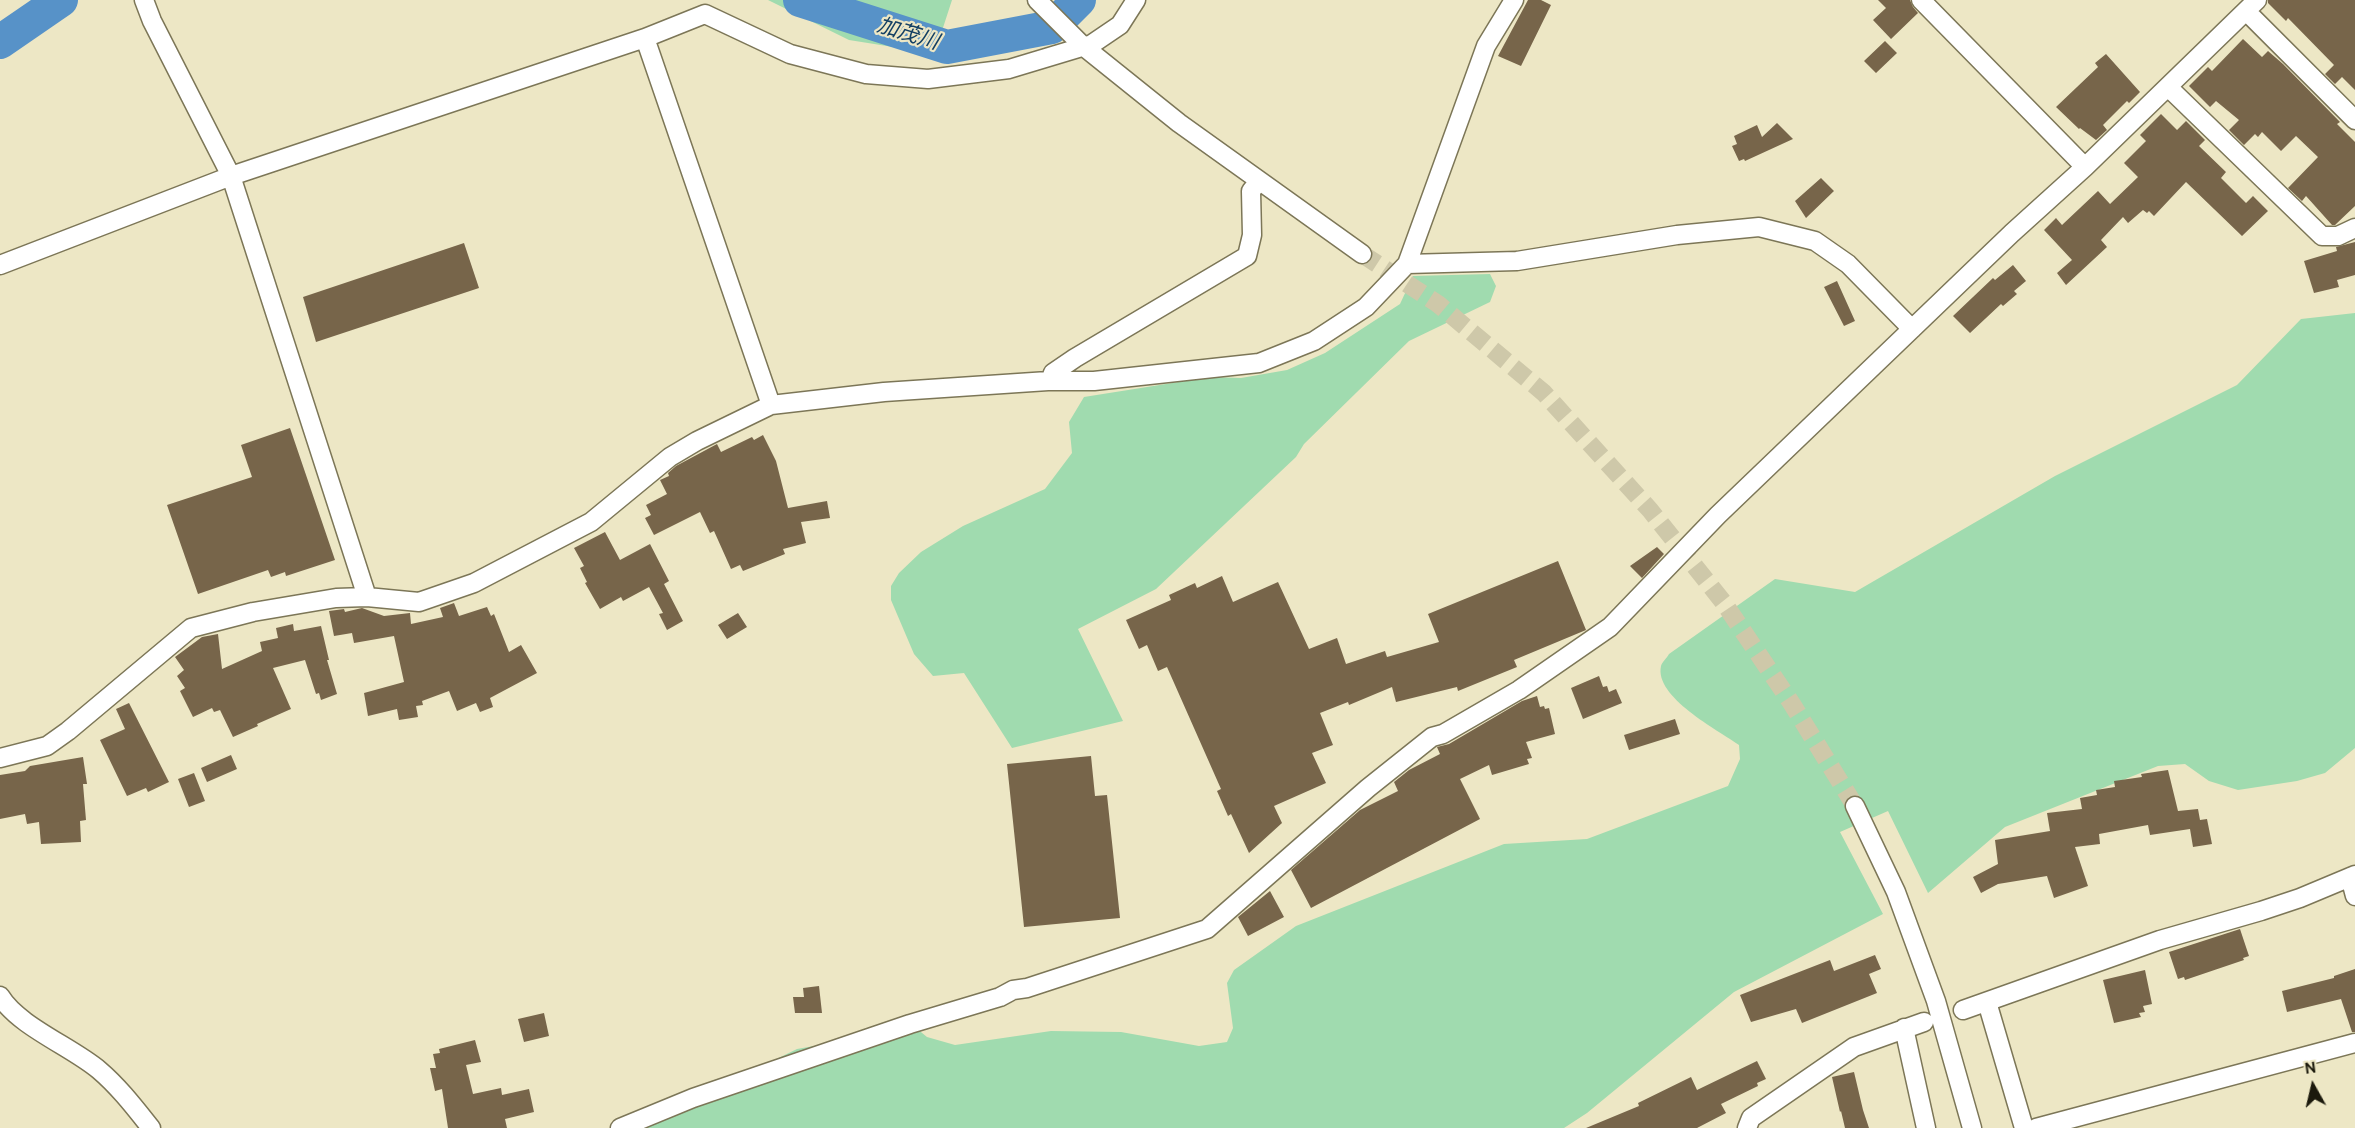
<!DOCTYPE html>
<meta charset="utf-8">
<style>
body{margin:0}
#map{position:relative;width:2355px;height:1128px;overflow:hidden;background:#ede7c5;font-family:Cabin,sans-serif}
canvas{display:block}
.north{position:absolute;left:2283px;top:1056px;width:60px;height:60px;-webkit-text-stroke:4px #ede7c5;paint-order:stroke;rotate:352deg;font-size:16px;font-weight:700;line-height:24px;text-align:center;color:#1b190c}
.north::after{content:'';display:block;margin:auto;width:21px;height:27px;background:#1b190c;clip-path:polygon(50% 0,100% 100%,50% 72%,0 100%)}
</style>
<div id="map">
<canvas width="2355" height="1128"></canvas>
<div class="north">N</div>
</div>
<script>
const ctx = document.querySelector('canvas').getContext('2d');
ctx.lineJoin = 'round';
function fillPath(path, color) {
  ctx.fillStyle = color;
  ctx.fill(path, 'evenodd');
}
function strokePath(path, color, width, dash) {
  ctx.strokeStyle = color;
  ctx.lineWidth = width;
  ctx.lineCap = dash ? 'butt' : 'round';
  ctx.setLineDash(dash || []);
  ctx.stroke(path);
}
function write(font, color, halo, rows, align = 'center') {
  ctx.font = font + ' Cabin,"Noto Sans JP",sans-serif';
  ctx.lineWidth = 4.5;
  ctx.setLineDash([]);
  ctx.textBaseline = 'middle';
  ctx.strokeStyle = halo;
  ctx.fillStyle = color;
  for (const [text, x, y, turn = 0] of rows) {
    ctx.save();
    ctx.translate(x, y);
    ctx.rotate((+turn || 0) * Math.PI / 180);
    ctx.textAlign = isNaN(turn) ? turn : align;
    if (halo) ctx.strokeText(text, 0, 0);
    ctx.fillText(text, 0, 0);
    ctx.restore();
  }
}
const green = new Path2D(`
 M 768,0 L 952,0 L 939,40 L 912,50 L 849,40 Z
 M 1490,274 L 1496,286 L 1490,302 L 1409,341 L 1304,444 L 1296,457 L 1156,589 L 1078,629 L 1123,721 L 1012,748 L 964,673 L 933,676 L 914,654 L 891,600 L 891,586 L 899,573 L 921,552 L 963,526 L 1045,489 L 1072,453 L 1069,422 L 1084,397 L 1210,377 L 1241,378 L 1287,370 L 1325,353 L 1400,304 L 1413,276 Z
 M 2355,313 L 2355,748 L 2325,773 L 2297,781 L 2238,790 L 2209,781 L 2185,764 L 2158,766 L 2005,827 L 1928,893 L 1888,811 L 1840,832 L 1883,914 L 1734,992 L 1587,1113 L 1564,1128 L 635,1128 L 797,1049 L 916,1028 L 927,1037 L 955,1045 L 1051,1031 L 1121,1032 L 1199,1046 L 1227,1042 L 1233,1028 L 1227,983 L 1234,970 L 1296,926 L 1504,844 L 1587,839 L 1728,786 L 1740,759 L 1739,745 C 1718,730 1654,697 1661,666 C 1662,662 1667,658 1669,654 L 1775,579 L 1855,592 L 2055,476 L 2237,385 L 2301,319 Z`);
const river = new Path2D(`
 M 800,0 L 947,47 L 1052,27 L 1079,0
 M 0,42 L 61,0`);
const building = new Path2D(`
 M 1528,0 L 1541,0 L 1551,5 L 1521,66 L 1498,56 Z
 M 1878,0 L 1910,0 L 1913,7 L 1918,13 L 1891,39 L 1873,20 L 1886,8 Z
 M 2268,0 L 2355,0 L 2355,90 L 2342,77 L 2335,84 L 2325,74 L 2334,65 L 2288,18 L 2286,21 L 2268,3 Z
 M 2243,39 L 2262,57 L 2268,51 L 2283,64 L 2340,122 L 2337,124 L 2355,142 L 2355,206 L 2335,225 L 2332,225 L 2306,196 L 2302,201 L 2288,188 L 2318,157 L 2296,136 L 2281,151 L 2262,132 L 2258,137 L 2255,134 L 2244,145 L 2229,130 L 2239,120 L 2216,101 L 2210,107 L 2189,86 L 2208,67 L 2212,71 Z
 M 1885,41 L 1897,53 L 1876,73 L 1864,61 Z
 M 2106,54 L 2140,92 L 2129,103 L 2127,101 L 2103,125 L 2107,130 L 2096,140 L 2080,128 L 2079,129 L 2056,107 L 2098,67 L 2095,63 Z
 M 2161,114 L 2177,130 L 2186,121 L 2205,140 L 2199,146 L 2226,172 L 2221,178 L 2246,203 L 2253,196 L 2268,211 L 2242,236 L 2186,182 L 2154,216 L 2149,211 L 2147,213 L 2143,210 L 2128,223 L 2123,217 L 2101,240 L 2107,247 L 2066,285 L 2057,273 L 2072,260 L 2044,230 L 2056,218 L 2062,225 L 2098,191 L 2110,204 L 2138,177 L 2124,163 L 2146,141 L 2140,135 Z
 M 1777,123 L 1793,139 L 1745,161 L 1744,159 L 1739,161 L 1732,146 L 1737,144 L 1734,136 L 1757,125 L 1762,137 Z
 M 1821,178 L 1834,191 L 1806,218 L 1795,201 Z
 M 2355,242 L 2355,275 L 2337,280 L 2339,287 L 2314,293 L 2304,261 L 2337,251 L 2336,247 Z
 M 464,243 L 479,288 L 316,342 L 303,297 Z
 M 2013,265 L 2026,281 L 2014,291 L 2017,294 L 2003,306 L 2001,304 L 1970,333 L 1953,316 L 1993,278 L 1995,280 Z
 M 1837,281 L 1855,321 L 1844,326 L 1824,287 Z
 M 290,428 L 335,560 L 286,576 L 285,572 L 271,577 L 268,570 L 198,594 L 167,505 L 252,477 L 241,445 Z
 M 763,435 L 776,461 L 788,508 L 827,501 L 830,518 L 801,522 L 806,543 L 783,549 L 785,554 L 743,571 L 740,565 L 731,569 L 714,531 L 710,533 L 700,512 L 654,535 L 645,518 L 651,515 L 646,505 L 667,494 L 660,480 L 669,476 L 668,473 L 676,466 L 717,444 L 721,452 L 752,437 L 754,440 Z
 M 605,532 L 620,560 L 650,544 L 669,581 L 664,584 L 683,621 L 667,630 L 659,614 L 663,613 L 649,587 L 623,601 L 621,597 L 600,609 L 585,583 L 587,582 L 580,568 L 584,566 L 574,548 Z
 M 1657,547 L 1664,554 L 1642,578 L 1630,566 Z
 M 1558,561 L 1586,630 L 1514,660 L 1517,667 L 1458,691 L 1457,687 L 1396,702 L 1392,687 L 1349,705 L 1348,702 L 1320,713 L 1333,745 L 1312,753 L 1326,783 L 1274,806 L 1282,823 L 1249,853 L 1231,814 L 1228,816 L 1217,791 L 1221,789 L 1167,667 L 1158,671 L 1147,645 L 1139,649 L 1126,620 L 1171,600 L 1169,595 L 1195,583 L 1197,588 L 1222,576 L 1233,602 L 1278,582 L 1309,649 L 1337,638 L 1346,664 L 1385,651 L 1387,657 L 1439,642 L 1428,614 Z
 M 454,603 L 459,616 L 487,607 L 491,616 L 494,614 L 509,652 L 521,645 L 537,673 L 490,698 L 493,707 L 480,712 L 476,703 L 457,711 L 449,691 L 422,701 L 423,705 L 416,706 L 418,717 L 399,720 L 397,709 L 368,716 L 364,693 L 404,682 L 394,636 L 354,643 L 352,633 L 334,636 L 329,611 L 344,609 L 345,612 L 362,608 L 384,616 L 410,613 L 411,624 L 443,617 L 440,608 Z
 M 738,613 L 747,627 L 727,639 L 718,625 Z
 M 293,624 L 294,631 L 321,626 L 329,660 L 327,660 L 337,694 L 321,700 L 319,693 L 316,694 L 305,660 L 273,668 L 291,709 L 257,724 L 258,726 L 233,737 L 220,710 L 214,712 L 212,708 L 193,717 L 180,691 L 185,688 L 177,676 L 184,670 L 175,657 L 202,637 L 218,634 L 222,669 L 262,651 L 260,642 L 278,638 L 276,628 Z
 M 1599,676 L 1603,687 L 1607,686 L 1609,692 L 1616,689 L 1622,703 L 1583,719 L 1571,688 Z
 M 1537,696 L 1540,707 L 1544,706 L 1545,709 L 1549,708 L 1555,734 L 1526,742 L 1532,758 L 1527,759 L 1529,764 L 1492,775 L 1489,765 L 1460,779 L 1480,819 L 1311,908 L 1291,870 L 1360,810 L 1398,791 L 1394,782 L 1409,770 L 1440,754 L 1437,747 L 1449,744 L 1522,701 Z
 M 129,703 L 169,782 L 148,792 L 146,788 L 127,796 L 100,740 L 125,729 L 116,709 Z
 M 1675,719 L 1680,734 L 1629,750 L 1624,735 Z
 M 231,755 L 237,769 L 207,782 L 201,768 Z
 M 1091,756 L 1095,796 L 1107,795 L 1120,918 L 1024,927 L 1007,764 Z
 M 83,757 L 87,784 L 83,784 L 86,820 L 80,821 L 81,842 L 41,844 L 39,822 L 27,824 L 25,814 L 0,819 L 0,775 L 25,771 L 30,766 Z
 M 2168,770 L 2178,811 L 2198,809 L 2200,820 L 2207,819 L 2212,844 L 2193,847 L 2190,829 L 2150,835 L 2148,825 L 2099,834 L 2100,844 L 2075,847 L 2088,886 L 2054,898 L 2047,876 L 1998,884 L 1981,893 L 1973,877 L 1998,864 L 1995,840 L 2050,831 L 2047,813 L 2082,809 L 2080,798 L 2097,795 L 2096,790 L 2115,787 L 2114,781 L 2142,777 L 2141,774 Z
 M 194,773 L 205,801 L 189,807 L 178,779 Z
 M 1270,891 L 1284,917 L 1248,936 L 1238,917 Z
 M 2240,929 L 2249,956 L 2243,958 L 2244,960 L 2185,980 L 2184,977 L 2178,979 L 2169,952 Z
 M 1875,955 L 1881,969 L 1869,974 L 1877,993 L 1802,1023 L 1796,1009 L 1751,1022 L 1740,995 L 1830,960 L 1834,971 Z
 M 2355,969 L 2355,1032 L 2352,1032 L 2341,999 L 2287,1012 L 2282,991 L 2334,978 L 2334,976 Z
 M 2145,970 L 2152,1004 L 2143,1006 L 2145,1012 L 2139,1013 L 2141,1017 L 2114,1023 L 2103,980 Z
 M 819,986 L 822,1013 L 795,1013 L 793,997 L 804,997 L 803,988 Z
 M 544,1013 L 549,1036 L 524,1042 L 518,1019 Z
 M 475,1040 L 481,1062 L 466,1065 L 473,1094 L 501,1088 L 502,1095 L 529,1089 L 534,1112 L 505,1119 L 507,1128 L 448,1128 L 442,1089 L 435,1091 L 430,1068 L 436,1068 L 433,1054 L 440,1053 L 439,1049 Z
 M 1757,1061 L 1766,1079 L 1757,1083 L 1758,1086 L 1721,1104 L 1726,1113 L 1697,1128 L 1586,1128 L 1639,1106 L 1638,1103 L 1691,1077 L 1697,1090 Z
 M 1854,1072 L 1863,1110 L 1869,1128 L 1845,1128 L 1841,1111 L 1840,1112 L 1832,1077 Z`);
const minorTunnel = new Path2D(`
 M 1362,254 L 1438,304 L 1544,393 L 1650,510 L 1724,603 L 1792,704 L 1855,806`);
const minor = new Path2D(`
 M 144,0 L 152,21 L 231,176 L 367,597
 M 1037,0 L 1083,46 L 1179,123 L 1362,254
 M 1921,0 L 2085,167
 M 2246,11 L 2355,120
 M 645,38 L 771,405
 M 2168,87 L 2322,236 L 2338,236 L 2355,228
 M 1407,264 L 1517,261 L 1677,235 L 1759,227 L 1815,241 L 1848,264 L 1912,329
 M 0,265 L 231,176 L 645,38 L 705,14 L 790,54 L 866,74 L 928,79 L 1009,69 L 1092,44 L 1120,25 L 1136,0
 M 1050,381 L 1053,373 L 1075,358 L 1247,256 L 1252,235 L 1251,191 L 1259,181
 M 0,758 L 47,746 L 68,731 L 191,628 L 253,612 L 336,598 L 367,597 L 419,602 L 474,583 L 591,522 L 670,457 L 697,441 L 771,405 L 884,392 L 1048,381 L 1094,381 L 1259,363 L 1314,341 L 1366,307 L 1407,264 L 1486,46 L 1514,0
 M 1855,806 L 1896,892 L 1936,1001 L 1972,1128
 M 2350,877 L 2355,896
 M 0,996 C 18,1026 72,1047 99,1070 C 119,1087 135,1108 151,1128
 M 1987,1002 L 2024,1128
 M 1963,1010 L 2160,940 L 2261,911 L 2300,898 L 2355,875
 M 1904,1028 L 1926,1128
 M 620,1128 L 693,1098 L 910,1024 L 1000,997 L 1013,990 L 1027,988 L 1207,929 L 1368,788 L 1432,737 L 1443,734 L 1519,690 L 1610,627 L 1718,515 L 2012,233 L 2085,167 L 2257,0
 M 1747,1128 L 1751,1118 L 1854,1047 L 1924,1022
 M 2036,1128 L 2355,1043`);
const waterNames = [
 ["加茂川",908,34,17]
];
fillPath(green, '#a0dbaf');
strokePath(river, '#5792c8', 34);
fillPath(building, '#77654a');
strokePath(minorTunnel, '#cec8a9', 18, [18, 9]);
strokePath(minor, '#7c7657', 21);
strokePath(minor, '#fff', 18);
write('italic 21px', '#133f63', '#ede7c5', waterNames);
</script>
